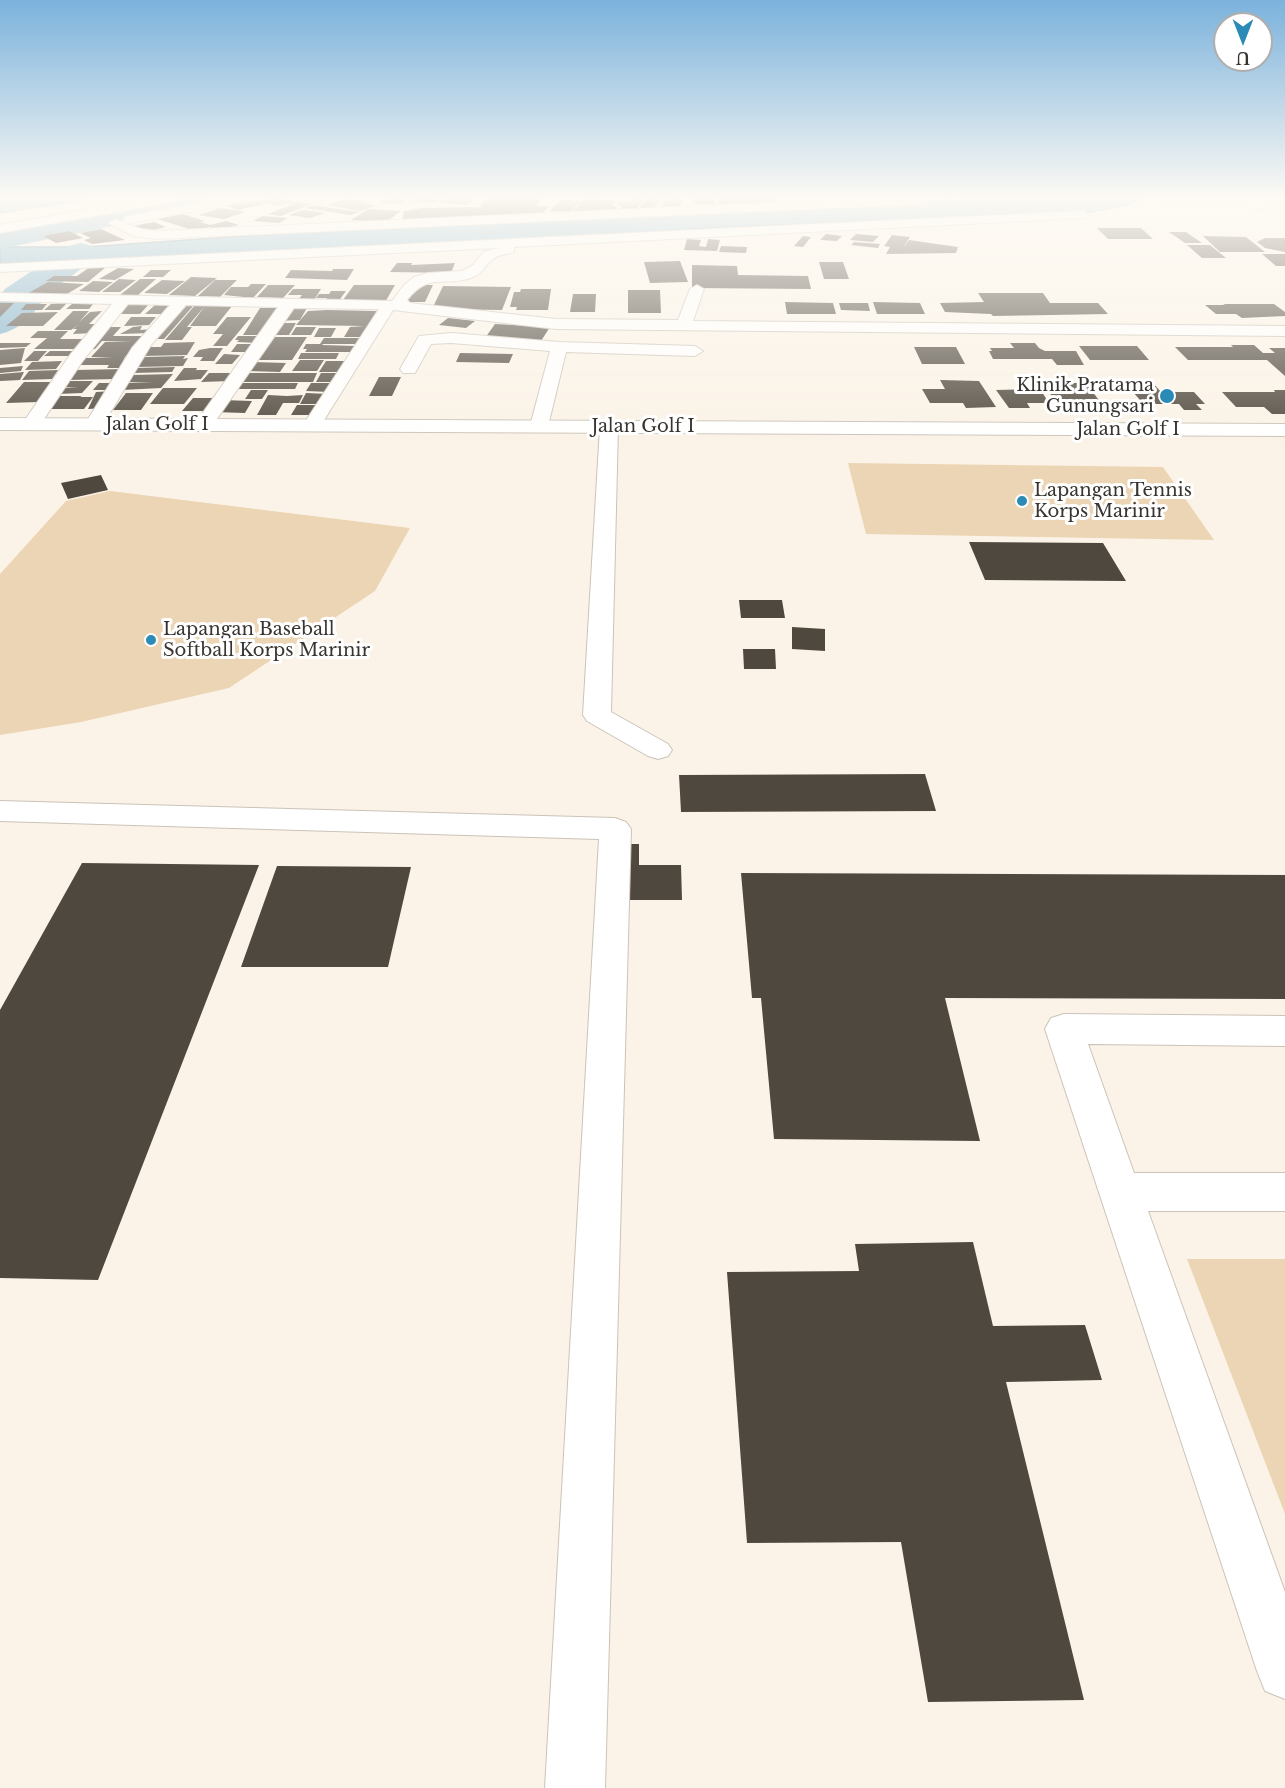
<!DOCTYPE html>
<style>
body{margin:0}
#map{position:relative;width:1285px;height:1788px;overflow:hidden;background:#fbf3e7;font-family:"Libre Baskerville",serif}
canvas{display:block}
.north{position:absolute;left:1213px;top:12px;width:60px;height:60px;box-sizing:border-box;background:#fff;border:2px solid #afaeac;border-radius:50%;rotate:180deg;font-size:16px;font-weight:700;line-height:24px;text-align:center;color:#383430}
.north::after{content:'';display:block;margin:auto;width:21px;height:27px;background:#2b8ab6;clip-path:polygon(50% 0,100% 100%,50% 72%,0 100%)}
</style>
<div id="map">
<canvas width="1285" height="1788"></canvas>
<div class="north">U</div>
</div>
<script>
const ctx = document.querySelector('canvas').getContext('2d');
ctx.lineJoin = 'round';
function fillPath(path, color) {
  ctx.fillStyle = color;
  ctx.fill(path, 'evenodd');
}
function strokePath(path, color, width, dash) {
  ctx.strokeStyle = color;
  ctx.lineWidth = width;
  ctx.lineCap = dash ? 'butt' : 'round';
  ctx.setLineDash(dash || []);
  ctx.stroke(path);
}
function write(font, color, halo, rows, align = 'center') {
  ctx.font = font + ' "Libre Baskerville",serif';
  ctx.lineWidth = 6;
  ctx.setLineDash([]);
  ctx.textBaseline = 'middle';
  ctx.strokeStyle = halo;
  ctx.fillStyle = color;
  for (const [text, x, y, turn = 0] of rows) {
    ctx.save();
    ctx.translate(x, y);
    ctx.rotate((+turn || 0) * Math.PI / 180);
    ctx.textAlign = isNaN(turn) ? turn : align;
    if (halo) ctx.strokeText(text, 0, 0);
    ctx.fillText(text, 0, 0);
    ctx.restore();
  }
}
const green = new Path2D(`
 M 848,463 L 1163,467 L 1214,540 L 866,534 Z
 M 110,491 L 410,528 L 375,591 L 229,688 L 81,722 L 0,735 L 0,574 L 66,501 Z
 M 1187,1259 L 1285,1259 L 1285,1514 Z`);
const water = new Path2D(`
 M 0,198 L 95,198 L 0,213 Z
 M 985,198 L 1144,198 L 1127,205 L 1091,212 L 710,228 L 539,239 L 0,264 L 0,247 L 86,247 L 302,232 Z`);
const river = new Path2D(`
 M 156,198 L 221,198 L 217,204 L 206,207 L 0,249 L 0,229 Z
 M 81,243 L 93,246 L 98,253 L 93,260 L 39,300 L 41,303 C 31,318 18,330 0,334 L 0,295 L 5,289 L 69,246 Z`);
const building = new Path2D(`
 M 270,198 L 283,198 L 296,202 L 288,204 L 270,200 L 286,204 L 279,206 L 260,201 Z
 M 348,198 L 369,202 L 364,203 L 376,206 L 360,211 L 327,205 Z
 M 386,198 L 408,198 L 400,204 L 380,203 Z
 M 413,198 L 441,198 L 433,203 L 409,201 Z
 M 444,198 L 477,198 L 466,205 L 437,202 Z
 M 486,198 L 541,198 L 537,206 L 549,206 L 542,214 L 402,220 L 404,211 L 422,208 L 480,207 Z
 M 590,198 L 617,201 L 612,206 L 617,207 L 614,211 L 570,214 L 584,199 Z
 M 632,198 L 645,198 L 635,212 L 618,211 L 622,206 L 617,206 L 620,201 L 629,202 Z
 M 647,198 L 661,198 L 652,211 L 638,210 Z
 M 666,198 L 683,198 L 679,209 L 661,209 Z
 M 692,198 L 714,198 L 715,204 L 693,204 Z
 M 719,198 L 778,198 L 779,205 L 719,204 Z
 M 255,200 L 266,204 L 238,210 L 227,206 Z
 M 561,200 L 581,201 L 570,212 L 549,211 Z
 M 298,202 L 311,204 L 281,216 L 268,214 Z
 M 313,205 L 338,209 L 360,212 L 351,215 L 304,208 Z
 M 220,208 L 240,211 L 245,212 L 224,219 L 198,215 Z
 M 368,209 L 401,211 L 386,222 L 351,220 Z
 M 303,210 L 325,213 L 310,218 L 289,215 Z
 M 176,212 L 205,221 L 200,222 L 210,225 L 226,221 L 239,225 L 218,230 L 209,227 L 196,231 L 154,218 Z
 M 262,216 L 288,218 L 279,223 L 253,221 Z
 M 154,222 L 166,227 L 145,232 L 133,226 Z
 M 1097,228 L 1141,228 L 1153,239 L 1108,239 Z
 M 101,229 L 125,240 L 92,244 L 84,240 L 91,238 L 80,233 Z
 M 69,231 L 83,238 L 56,243 L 43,236 Z
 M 1169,232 L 1186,232 L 1202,243 L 1185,243 Z
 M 826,234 L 842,236 L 837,241 L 820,240 Z
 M 856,234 L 879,236 L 873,242 L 850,240 Z
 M 892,235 L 910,237 L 903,248 L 909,240 L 958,247 L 956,253 L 886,254 L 890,247 L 884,246 Z
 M 803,236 L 811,237 L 803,247 L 794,246 Z
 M 1203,236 L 1246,237 L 1265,252 L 1220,252 Z
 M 1265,238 L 1285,238 L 1285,252 L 1265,248 L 1257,242 Z
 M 687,239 L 701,240 L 699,246 L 706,247 L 708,239 L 720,240 L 717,251 L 684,250 Z
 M 854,242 L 880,244 L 878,248 L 851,245 Z
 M 1187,245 L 1210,245 L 1226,258 L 1202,258 Z
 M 721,246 L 747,247 L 746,253 L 719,252 Z
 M 1262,254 L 1285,254 L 1285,266 L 1276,266 Z
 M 680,261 L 688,282 L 650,283 L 644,262 Z
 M 819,262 L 843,262 L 849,279 L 824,279 Z
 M 397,263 L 412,263 L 411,265 L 455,263 L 451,273 L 390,272 Z
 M 692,265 L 737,266 L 738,275 L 808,276 L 811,289 L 692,288 Z
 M 90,267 L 106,267 L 88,282 L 46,281 L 54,276 L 77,276 Z
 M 118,268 L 134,269 L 115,280 L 99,279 Z
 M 333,269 L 354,269 L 347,280 L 285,278 L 291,270 L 332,271 Z
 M 151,270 L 171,270 L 163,277 L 143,277 Z
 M 191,277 L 217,278 L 195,296 L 169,295 Z
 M 119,279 L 136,280 L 120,292 L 102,292 Z
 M 140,279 L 156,279 L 137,296 L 120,295 Z
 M 162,280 L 185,281 L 167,294 L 144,293 Z
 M 215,280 L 237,280 L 220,297 L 198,296 Z
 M 93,281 L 113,282 L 99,292 L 79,291 Z
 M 48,282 L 84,284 L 60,298 L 23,296 Z
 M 251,284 L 266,284 L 253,298 L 224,295 L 231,287 L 248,287 Z
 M 268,285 L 295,285 L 283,298 L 257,297 Z
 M 354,285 L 395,285 L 384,304 L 340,304 Z
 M 414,285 L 433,285 L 425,302 L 406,302 Z
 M 443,286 L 511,287 L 502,310 L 432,309 Z
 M 293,289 L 321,289 L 314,300 L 298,300 L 302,295 L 288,295 Z
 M 521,289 L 551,289 L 548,310 L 516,310 L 517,307 L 510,307 L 514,292 L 520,292 Z
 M 628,290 L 660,290 L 661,313 L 628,313 Z
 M 331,291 L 346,291 L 338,302 L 324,302 L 327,298 L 316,298 L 319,294 L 329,294 Z
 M 978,293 L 1043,293 L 1050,303 L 1098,303 L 1108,314 L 993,316 L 991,314 L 945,312 L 940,303 L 984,302 Z
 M 573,294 L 596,294 L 595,312 L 570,312 Z
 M 785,302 L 833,303 L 836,314 L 787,314 Z
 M 873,302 L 920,303 L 925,314 L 877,314 Z
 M 0,303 L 14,303 L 0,317 Z
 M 67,303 L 60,310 L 44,310 L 51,304 Z
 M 94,303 L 89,309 L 66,309 L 72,304 Z
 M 150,303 L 140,314 L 118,314 L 128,304 Z
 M 839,303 L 868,303 L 870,311 L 841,310 Z
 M 26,304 L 47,304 L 42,310 L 21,310 Z
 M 196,304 L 232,306 L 216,326 L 190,326 L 205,306 L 187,327 L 192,327 L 182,340 L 165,340 Z
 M 1223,304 L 1274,304 L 1285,312 L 1285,316 L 1242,318 L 1236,314 L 1216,314 L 1205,305 L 1225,305 Z
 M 155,305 L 176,305 L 167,314 L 145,314 Z
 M 180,305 L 194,305 L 164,339 L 150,339 Z
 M 260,308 L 281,308 L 265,335 L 243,335 Z
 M 286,308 L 307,308 L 300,320 L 278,321 Z
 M 73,311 L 89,311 L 79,322 L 90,312 L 102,311 L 89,324 L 98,324 L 94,333 L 73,334 L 77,329 L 73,329 L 79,324 L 71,330 L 54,330 Z
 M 308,311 L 327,310 L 377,311 L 363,337 L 344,337 L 350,327 L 365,326 L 296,325 Z
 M 58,312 L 43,326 L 6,326 L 22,313 Z
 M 131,317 L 156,317 L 149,325 L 124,326 Z
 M 227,317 L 251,317 L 227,346 L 213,346 L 223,334 L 213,334 Z
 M 448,318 L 475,321 L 466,328 L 439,325 Z
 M 281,323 L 296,323 L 289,335 L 274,335 Z
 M 495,324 L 550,327 L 541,341 L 485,338 Z
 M 142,326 L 140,330 L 153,329 L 150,333 L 120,334 L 133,327 Z
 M 105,327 L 121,327 L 113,336 L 146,336 L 125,357 L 123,361 L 132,360 L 126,368 L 107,368 L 109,365 L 75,365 L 83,358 L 113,358 L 91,357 L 105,342 L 132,342 L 102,341 L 95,349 L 85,349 Z
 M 296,327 L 316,327 L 311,335 L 291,335 Z
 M 319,328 L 336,328 L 331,337 L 314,337 Z
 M 38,331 L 68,331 L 60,339 L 89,339 L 78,349 L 34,349 L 47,338 L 30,338 Z
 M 238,336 L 263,336 L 258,343 L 237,342 L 239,340 L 235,340 Z
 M 275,337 L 307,337 L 292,360 L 259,360 Z
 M 324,338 L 361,338 L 358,344 L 323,344 L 322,345 L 356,346 L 351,352 L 305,352 L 307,349 L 303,349 L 306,344 L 320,344 Z
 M 195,342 L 187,355 L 142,356 L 148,347 L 161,347 L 164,343 Z
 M 0,343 L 31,343 L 26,347 L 0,348 Z
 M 1010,343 L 1035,343 L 1039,348 L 1045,351 L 1076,351 L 1084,365 L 1057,365 L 1052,359 L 993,359 L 989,351 L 992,351 L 990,348 L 1014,348 Z
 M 237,344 L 258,344 L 252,352 L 231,352 Z
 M 1231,345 L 1254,345 L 1263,353 L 1275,353 L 1269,348 L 1285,348 L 1285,376 L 1267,360 L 1188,360 L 1175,347 L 1233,347 Z
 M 1079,346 L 1137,346 L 1149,360 L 1090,360 Z
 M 914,347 L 956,347 L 965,364 L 922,364 Z
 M 25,348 L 21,363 L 0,365 L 0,350 Z
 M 210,348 L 223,348 L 214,361 L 200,361 L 203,357 L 193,357 L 199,350 Z
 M 34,351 L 47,351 L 38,361 L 24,361 Z
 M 50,351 L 75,351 L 70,356 L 44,356 Z
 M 301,353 L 339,353 L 336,359 L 298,359 Z
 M 460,353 L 513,354 L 509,363 L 456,362 Z
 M 224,354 L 240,355 L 232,364 L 215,364 Z
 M 185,356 L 183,359 L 188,358 L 183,366 L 135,367 L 144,357 Z
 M 300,360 L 324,360 L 317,371 L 292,371 Z
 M 62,361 L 56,369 L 25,370 L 32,362 Z
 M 326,361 L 346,361 L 340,372 L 319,372 Z
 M 252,362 L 286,363 L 280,372 L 246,371 Z
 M 23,366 L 21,371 L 0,373 L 0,368 Z
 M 175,367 L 172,372 L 132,373 L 135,368 Z
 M 184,368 L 197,368 L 196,370 L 208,370 L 201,379 L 174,381 Z
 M 124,369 L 117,379 L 67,380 L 75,370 Z
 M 58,370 L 52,379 L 22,380 L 29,371 Z
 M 24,372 L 20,380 L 0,381 L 0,374 Z
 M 209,373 L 236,373 L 231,381 L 201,382 Z
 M 247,373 L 317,373 L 313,382 L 241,382 Z
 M 321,373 L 341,373 L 337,382 L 316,382 Z
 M 173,374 L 161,388 L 122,390 L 125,383 L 153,382 L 128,382 L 132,375 Z
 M 379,377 L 401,377 L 392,396 L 369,396 Z
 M 940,380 L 979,381 L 996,407 L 966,408 L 963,403 L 930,403 L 922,389 L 945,389 Z
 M 67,381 L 93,381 L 82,393 L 57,394 L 62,388 L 78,387 L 62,387 Z
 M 24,382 L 54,382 L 38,402 L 6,403 Z
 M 99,383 L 118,383 L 112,390 L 93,390 Z
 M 241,383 L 298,383 L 295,389 L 237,389 Z
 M 311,383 L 335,383 L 330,392 L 306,391 Z
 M 1066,383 L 1086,383 L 1107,411 L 1086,411 L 1081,404 L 1057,404 L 1047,389 L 1070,389 Z
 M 1125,383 L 1153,383 L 1161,392 L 1194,392 L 1205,404 L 1196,404 L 1202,410 L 1184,410 L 1179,404 L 1156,404 L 1152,400 L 1140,400 Z
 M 163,388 L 197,388 L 184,404 L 150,404 Z
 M 1040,389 L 1049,403 L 1027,403 L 1030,408 L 1009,408 L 996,390 Z
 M 251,390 L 268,390 L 262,399 L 245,399 Z
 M 1274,390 L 1285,390 L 1285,414 L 1272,414 L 1264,407 L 1236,407 L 1222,392 L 1275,392 Z
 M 114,391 L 106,408 L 88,409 L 96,392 Z
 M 126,393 L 153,393 L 141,410 L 113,410 Z
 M 306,393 L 328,394 L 322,404 L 300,404 Z
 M 268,395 L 287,396 L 303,395 L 299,403 L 283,403 L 276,415 L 257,415 Z
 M 56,396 L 82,396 L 80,397 L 93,397 L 84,409 L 46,409 Z
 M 193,398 L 218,398 L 208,411 L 182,411 Z
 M 222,400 L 252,401 L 245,413 L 213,412 Z
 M 297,405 L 321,405 L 316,415 L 291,415 Z
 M 101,475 L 108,490 L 68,499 L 61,483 Z
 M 969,542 L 1103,543 L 1126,581 L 985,580 Z
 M 739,600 L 782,600 L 785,618 L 741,618 Z
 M 792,627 L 825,629 L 825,651 L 792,649 Z
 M 743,649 L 775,649 L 776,669 L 744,669 Z
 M 925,774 L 936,811 L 681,812 L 679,775 Z
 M 621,844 L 639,844 L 639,865 L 681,865 L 682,900 L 619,900 Z
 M 82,863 L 259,865 L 98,1280 L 0,1278 L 0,1010 Z
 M 277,866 L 411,867 L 388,967 L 241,967 Z
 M 741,873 L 1285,875 L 1285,999 L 945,998 L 980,1141 L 774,1139 L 761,998 L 752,998 Z
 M 973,1242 L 993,1326 L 1085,1325 L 1102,1380 L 1006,1382 L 1084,1700 L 928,1702 L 901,1542 L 747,1543 L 727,1272 L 859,1271 L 855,1244 Z`);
const minor = new Path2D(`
 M 220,198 L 247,198 L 241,202 L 127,224 L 141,229 L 157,231 L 877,198 L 929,200 L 923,204 L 157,239 L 133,236 L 109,223 L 115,219 L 123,222 L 124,217 L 128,216 Z
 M 1082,211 L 1086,212 L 1088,215 L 1086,218 L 514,247 L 514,252 C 507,254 496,255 492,260 C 484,267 482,274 471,278 C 443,287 429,272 407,300 L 410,303 L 556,319 L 678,320 L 690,289 L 697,285 L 704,289 L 693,321 L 1285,326 L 1285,336 L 556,329 L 393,310 L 321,425 L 319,429 L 305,429 L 303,425 L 379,309 L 294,308 L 210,429 L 196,429 L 194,425 L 278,307 L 186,305 L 151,345 L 101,428 L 87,428 L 85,424 L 132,348 L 170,305 L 128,304 L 82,362 L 38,428 L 24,428 L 22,424 L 70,355 L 112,304 L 0,301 L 0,293 L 392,301 L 404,285 L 414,277 L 428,273 L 462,271 L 473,265 L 483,252 L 499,248 L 0,272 L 0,264 Z
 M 451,333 L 559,342 L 695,346 L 703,351 L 695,356 L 566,352 L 548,426 L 546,430 L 532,430 L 530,426 L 550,351 L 451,343 L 431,344 L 415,373 L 403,373 L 400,369 L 419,336 Z
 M 609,421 L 616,423 L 618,427 L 611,712 L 668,744 L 672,750 L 668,756 L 658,759 L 648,756 L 587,721 L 583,715 L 600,427 L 602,423 Z
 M 0,801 L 615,818 L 626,822 L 631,829 L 605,1788 L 545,1788 L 599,839 L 0,821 Z
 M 1064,1014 L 1285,1016 L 1285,1046 L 1088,1044 L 1134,1173 L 1285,1173 L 1285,1211 L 1148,1211 L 1285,1592 L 1285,1699 L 1265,1691 L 1257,1671 L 1045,1029 L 1051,1018 Z`);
const major = new Path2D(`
 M 151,198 L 180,198 L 174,202 L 0,233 L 0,225 Z
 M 0,418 L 1285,424 L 1285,436 L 0,430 Z`);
const highway = new Path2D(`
 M 1161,198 L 1228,198 L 1285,202 L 1285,210 L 1167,202 Z`);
const markers = [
 [1167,396,8,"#2b8ab6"],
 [1022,501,6,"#2b8ab6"],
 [151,640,6,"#2b8ab6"]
];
const farPoinames = [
 ["Klinik Pratama",1154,386,"right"],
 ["Gunungsari",1154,407,"right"],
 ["Lapangan Tennis",1034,491],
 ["Korps Marinir",1034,512],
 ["Lapangan Baseball",163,630],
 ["Softball Korps Marinir",163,651]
];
const farStreetnames = [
 ["Jalan Golf I",157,425],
 ["Jalan Golf I",643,427],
 ["Jalan Golf I",1128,430]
];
fillPath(green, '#ecd5b4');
fillPath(water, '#79aeca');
strokePath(water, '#66899c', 1.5);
fillPath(river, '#79aeca');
fillPath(building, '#4f483e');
strokePath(minor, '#cbc3b8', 2);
strokePath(major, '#cbc3b8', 2);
strokePath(highway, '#cbc3b8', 2);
fillPath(minor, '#fff');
fillPath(major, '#fff');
fillPath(highway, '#fff');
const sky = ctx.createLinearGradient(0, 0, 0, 449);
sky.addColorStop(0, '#7bb2dc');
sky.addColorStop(0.44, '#fdfaf4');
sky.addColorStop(1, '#fdfaf400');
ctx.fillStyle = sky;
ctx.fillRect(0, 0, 1285, 449);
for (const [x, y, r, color] of markers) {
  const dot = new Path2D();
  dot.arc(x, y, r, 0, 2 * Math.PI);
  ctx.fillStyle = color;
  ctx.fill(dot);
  strokePath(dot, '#fff', 2);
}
write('18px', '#383430', '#fff', farPoinames, 'left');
write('18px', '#383430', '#fff', farStreetnames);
</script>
